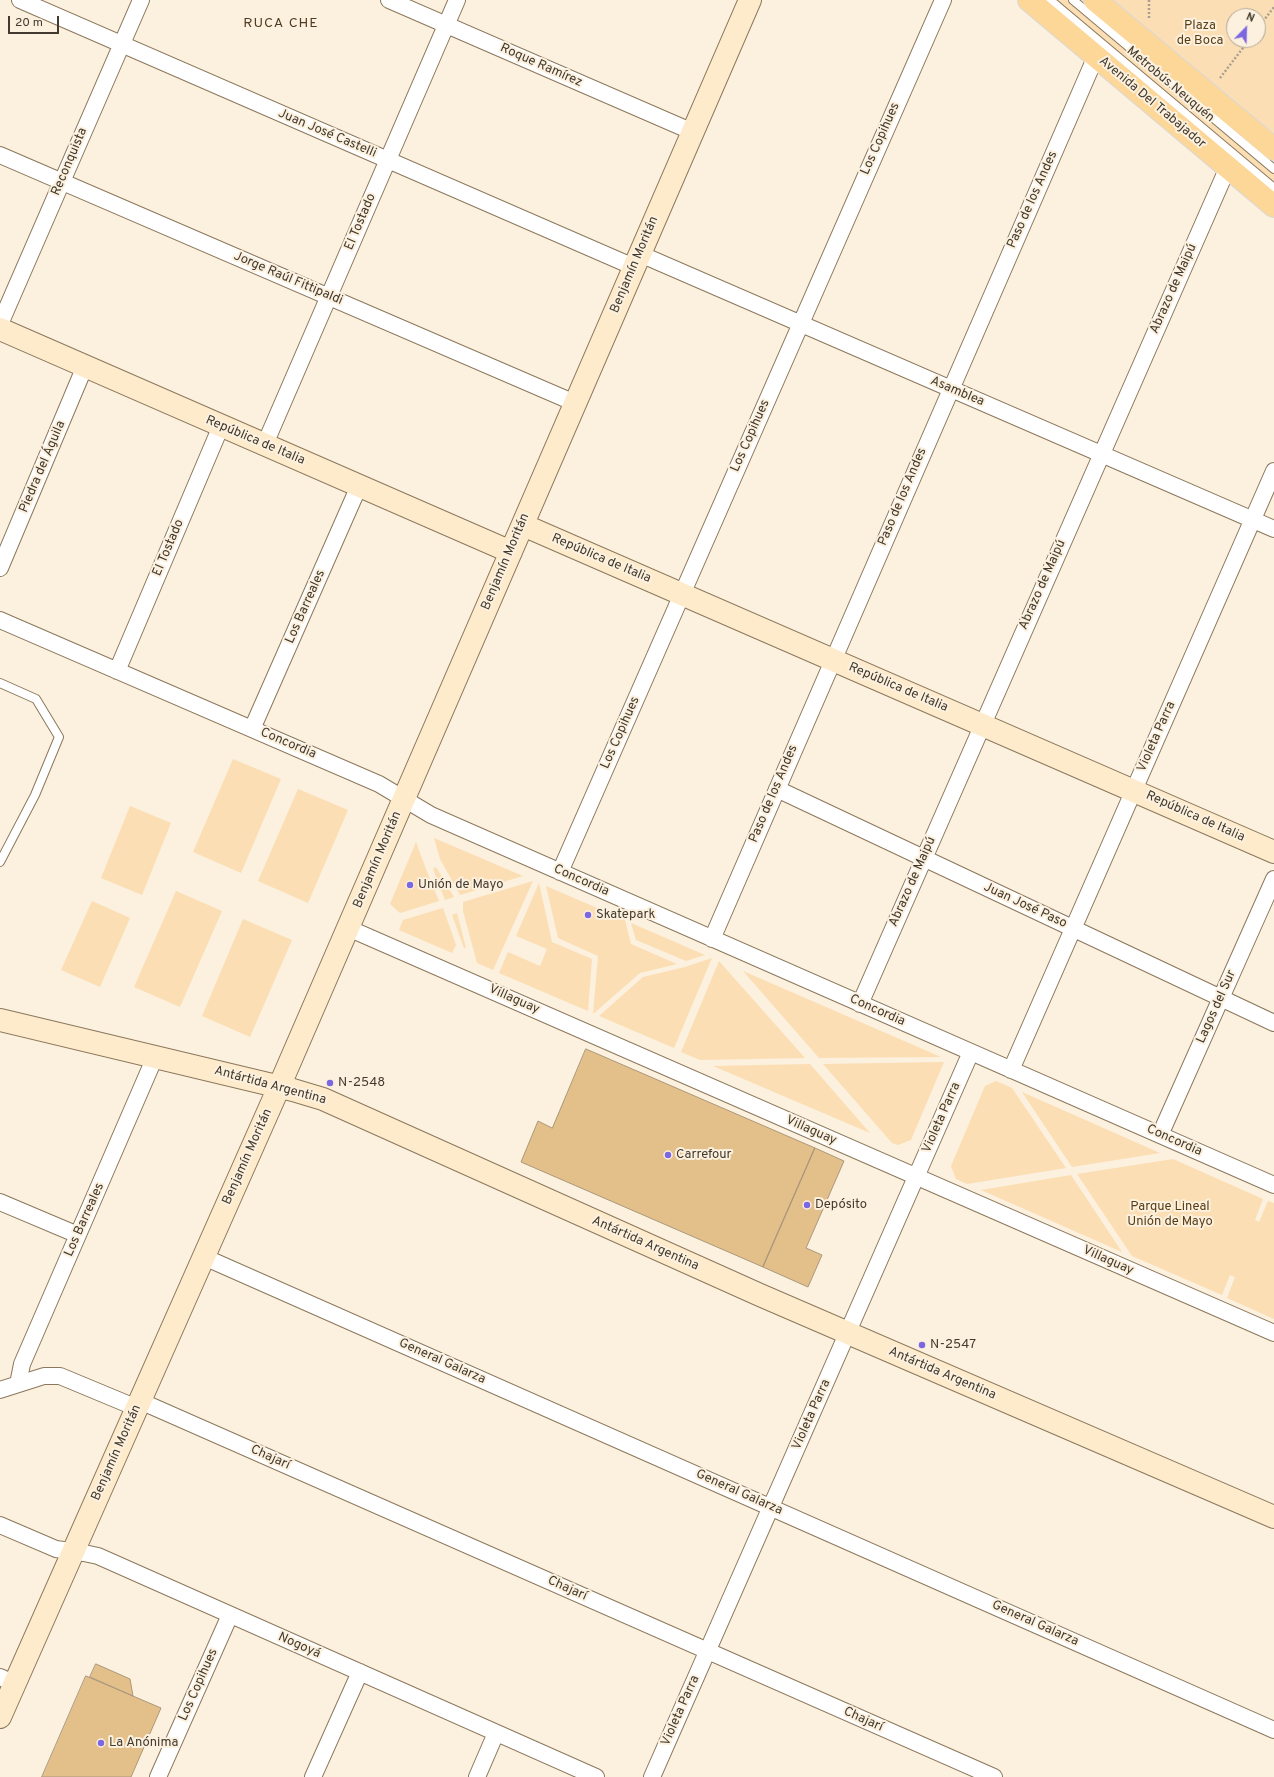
<!DOCTYPE html>
<meta charset="utf-8">
<style>
body{margin:0}
#map{position:relative;width:1274px;height:1777px;overflow:hidden;background:#fcf0de;font-family:Overpass,sans-serif}
canvas{display:block}
.north{position:absolute;left:1226px;top:8px;width:40px;height:40px;box-sizing:border-box;background:#fcf0de;border:1px solid #b2a798;border-radius:50%;rotate:23deg;font-size:11px;font-weight:700;line-height:16px;text-align:center;color:#423a2e}
.north::after{content:'';display:block;margin:auto;width:14px;height:18px;background:#7c67e2;clip-path:polygon(50% 0,100% 100%,50% 72%,0 100%)}
.scale{position:absolute;left:8px;top:16px;width:51px;height:18px;box-sizing:border-box;border:2px solid #423a2e;border-top:0;padding-left:5px;font-size:12px;line-height:14px;white-space:nowrap;color:#423a2e;-webkit-text-stroke:3px #fcf0de;paint-order:stroke}
</style>
<div id="map">
<canvas width="1274" height="1777"></canvas>
<div class="north">N</div>
<div class="scale">20 m</div>
</div>
<script>
const ctx = document.querySelector('canvas').getContext('2d');
ctx.lineJoin = 'round';
function fillPath(path, color) {
  ctx.fillStyle = color;
  ctx.fill(path, 'evenodd');
}
function strokePath(path, color, width, dash) {
  ctx.strokeStyle = color;
  ctx.lineWidth = width;
  ctx.lineCap = dash ? 'butt' : 'round';
  ctx.setLineDash(dash || []);
  ctx.stroke(path);
}
function write(font, color, halo, rows, align = 'center') {
  ctx.font = font + ' Overpass,sans-serif';
  ctx.lineWidth = 4;
  ctx.setLineDash([]);
  ctx.textBaseline = 'middle';
  ctx.strokeStyle = halo;
  ctx.fillStyle = color;
  for (const [text, x, y, turn = 0] of rows) {
    ctx.save();
    ctx.translate(x, y);
    ctx.rotate((+turn || 0) * Math.PI / 180);
    ctx.textAlign = isNaN(turn) ? turn : align;
    if (halo) ctx.strokeText(text, 0, 0);
    ctx.fillText(text, 0, 0);
    ctx.restore();
  }
}
const green = new Path2D(`
 M 1056,0 L 1068,0 L 1274,174 L 1274,183 Z
 M 1107,0 L 1274,0 L 1274,140 ZM 1234,16 L 1258,16 L 1258,40 L 1234,40 Z
 M 233,759 L 281,779 L 241,873 L 193,852 Z
 M 298,789 L 348,810 L 308,903 L 258,881 Z
 M 130,806 L 171,823 L 142,895 L 101,878 Z
 M 434,838 L 523,876 L 460,895 L 440,859 Z
 M 416,842 L 429,877 L 439,901 L 400,913 L 390,904 Z
 M 436,867 L 454,897 L 445,900 L 433,869 Z
 M 533,881 L 493,970 L 477,963 L 463,911 L 463,902 Z
 M 539,883 L 552,942 L 592,959 L 588,1011 L 499,973 L 508,952 L 540,966 L 547,949 L 516,936 Z
 M 546,886 L 625,920 L 631,944 L 677,964 L 640,973 L 593,1014 L 598,956 L 558,938 Z
 M 176,891 L 222,911 L 180,1007 L 134,987 Z
 M 92,901 L 130,918 L 100,987 L 61,970 Z
 M 443,908 L 456,945 L 452,953 L 399,930 L 403,920 Z
 M 457,913 L 466,948 L 464,948 L 452,915 Z
 M 243,919 L 292,940 L 250,1037 L 202,1016 Z
 M 631,923 L 705,955 L 686,961 L 636,940 Z
 M 712,958 L 674,1048 L 599,1016 L 643,977 L 685,967 Z
 M 719,961 L 805,1058 L 700,1060 L 681,1052 Z
 M 743,971 L 941,1057 L 819,1058 Z
 M 944,1062 L 911,1140 L 898,1145 L 892,1143 L 823,1064 Z
 M 810,1064 L 870,1133 L 713,1066 Z
 M 996,1081 L 1012,1088 L 1066,1168 L 967,1184 L 956,1179 L 951,1166 L 985,1086 Z
 M 1022,1092 L 1160,1153 L 1072,1167 Z
 M 1173,1159 L 1263,1199 L 1255,1220 L 1259,1222 L 1268,1201 L 1274,1203 L 1274,1319 L 1227,1298 L 1235,1277 L 1230,1275 L 1222,1295 L 1132,1256 L 1077,1174 Z
 M 1071,1175 L 1122,1252 L 981,1190 Z`);
const building = new Path2D(`
 M 586,1049 L 815,1148 L 763,1267 L 521,1162 L 538,1121 L 552,1128 Z
 M 815,1148 L 844,1161 L 806,1248 L 822,1255 L 808,1287 L 763,1267 Z
 M 96,1664 L 130,1679 L 133,1696 L 90,1677 Z
 M 86,1676 L 161,1708 L 131,1777 L 42,1777 Z`);
const path = new Path2D(`
 M 1149,0 L 1149,19
 M 1258,28 L 1274,7
 M 1220,78 L 1249,40`);
const lane = new Path2D(`
 M 1050,0 L 1274,188
 M 1073,0 L 1274,169
 M 0,683 L 36,699 L 59,737 L 35,795 L 0,862`);
const street = new Path2D(`
 M 20,0 L 634,267
 M 389,0 L 693,132
 M 0,155 L 575,403
 M 640,254 L 1274,529
 M 0,324 L 141,0
 M 265,444 L 457,0
 M 0,568 L 85,366
 M 0,620 L 379,784 L 431,815 L 1274,1185
 M 117,671 L 221,426
 M 252,729 L 359,486
 M 777,789 L 1274,1023
 M 560,872 L 943,0
 M 348,928 L 1274,1333
 M 712,939 L 1096,56
 M 860,1004 L 1228,167
 M 1011,1070 L 1274,471
 M 1160,1135 L 1274,879
 M 0,1202 L 78,1235
 M 204,1257 L 1274,1730
 M 18,1384 L 22,1364 L 155,1057
 M 0,1390 L 44,1376 L 60,1376 L 137,1408
 M 140,1401 L 994,1777
 M 0,1525 L 56,1549 L 84,1553 L 98,1556 L 596,1777
 M 0,1677 L 15,1684
 M 158,1777 L 230,1615
 M 313,1777 L 360,1672
 M 477,1777 L 496,1733
 M 652,1777 L 971,1052`);
const secondary = new Path2D(`
 M 0,329 L 511,552
 M 523,525 L 1274,852
 M 0,1020 L 293,1090 L 323,1099 L 760,1295 L 1274,1517
 M 0,1717 L 279,1087 L 750,0`);
const primary = new Path2D(`
 M 1029,0 L 1274,206
 M 1095,0 L 1274,149`);
const markers = [
 [410,885,4,"#7c67e2"],
 [588,915,4,"#7c67e2"],
 [330,1083,4,"#7c67e2"],
 [668,1155,4,"#7c67e2"],
 [807,1205,4,"#7c67e2"],
 [922,1345,4,"#7c67e2"],
 [101,1743,4,"#7c67e2"]
];
const parkNames = [
 ["Plaza",1200,26],
 ["de Boca",1200,41],
 ["Parque Lineal",1170,1207],
 ["Unión de Mayo",1170,1222]
];
const streetNames = [
 ["Roque Ramírez",541,66,24],
 ["Metrobús Neuquén",1170,85,40],
 ["Avenida Del Trabajador",1152,103,40],
 ["Juan José Castelli",327,134,23],
 ["Los Copihues",881,139,-66],
 ["Reconquista",70,162,-67],
 ["Paso de los Andes",1033,200,-66],
 ["El Tostado",361,222,-67],
 ["Benjamín Moritán",635,265,-67],
 ["Jorge Raúl Fittipaldi",288,279,23],
 ["Abrazo de Maipú",1174,289,-66],
 ["Asamblea",957,392,23],
 ["Los Copihues",751,436,-66],
 ["República de Italia",255,441,23],
 ["Piedra del Águila",43,467,-67],
 ["Paso de los Andes",903,497,-67],
 ["El Tostado",169,548,-67],
 ["República de Italia",601,559,23],
 ["Benjamín Moritán",506,562,-67],
 ["Abrazo de Maipú",1043,585,-66],
 ["Los Barreales",306,607,-66],
 ["República de Italia",898,688,23],
 ["Los Copihues",621,733,-66],
 ["Violeta Parra",1157,737,-66],
 ["Concordia",288,744,23],
 ["Paso de los Andes",774,794,-67],
 ["República de Italia",1195,817,24],
 ["Benjamín Moritán",378,860,-67],
 ["Concordia",581,881,24],
 ["Abrazo de Maipú",913,882,-66],
 ["Juan José Paso",1025,906,25],
 ["Villaguay",514,1000,24],
 ["Lagos del Sur",1217,1007,-66],
 ["Concordia",877,1011,24],
 ["Antártida Argentina",270,1086,15],
 ["Violeta Parra",942,1118,-66],
 ["Villaguay",811,1131,24],
 ["Concordia",1174,1141,24],
 ["Benjamín Moritán",248,1157,-66],
 ["Los Barreales",85,1220,-66],
 ["Antártida Argentina",645,1244,24],
 ["Villaguay",1108,1261,24],
 ["General Galarza",442,1362,24],
 ["Antártida Argentina",942,1374,23],
 ["Violeta Parra",812,1415,-66],
 ["Benjamín Moritán",117,1453,-66],
 ["Chajarí",270,1458,24],
 ["General Galarza",739,1493,24],
 ["Chajarí",567,1589,24],
 ["General Galarza",1035,1624,24],
 ["Nogoyá",299,1646,24],
 ["Los Copihues",199,1685,-66],
 ["Violeta Parra",681,1711,-66],
 ["Chajarí",863,1720,24]
];
const poiNames = [
 ["Unión de Mayo",418,885],
 ["Skatepark",596,915],
 ["N-2548",338,1083],
 ["Carrefour",676,1155],
 ["Depósito",815,1205],
 ["N-2547",930,1345],
 ["La Anónima",109,1743]
];
const neighbourhoodNames = [
 ["RUCA CHE",281,24]
];
fillPath(green, '#fbdeb4');
fillPath(building, '#e3c08a');
strokePath(building, '#ab977b', 1);
strokePath(lane, '#8b785c', 10);
strokePath(street, '#8b785c', 18);
strokePath(secondary, '#8b785c', 24);
strokePath(primary, '#d9d8d5', 24);
strokePath(path, '#a99f90', 2.5, [2, 2]);
strokePath(lane, '#fff', 8);
strokePath(street, '#fff', 16);
strokePath(secondary, '#feebcc', 22);
strokePath(primary, '#fdd798', 22);
for (const [x, y, r, color] of markers) {
  const dot = new Path2D();
  dot.arc(x, y, r, 0, 2 * Math.PI);
  ctx.fillStyle = color;
  ctx.fill(dot);
  strokePath(dot, '#fcf0de', 1.5);
}
write('13px', '#563d14', '#fcf0de', parkNames);
write('13px', '#423a2e', '#fcf0de', streetNames);
write('13px', '#423a2e', '#fcf0de', poiNames, 'left');
ctx.letterSpacing = '1px';
write('14px', '#4e3d23', '#fcf0de', neighbourhoodNames);
ctx.letterSpacing = '0px';
</script>
